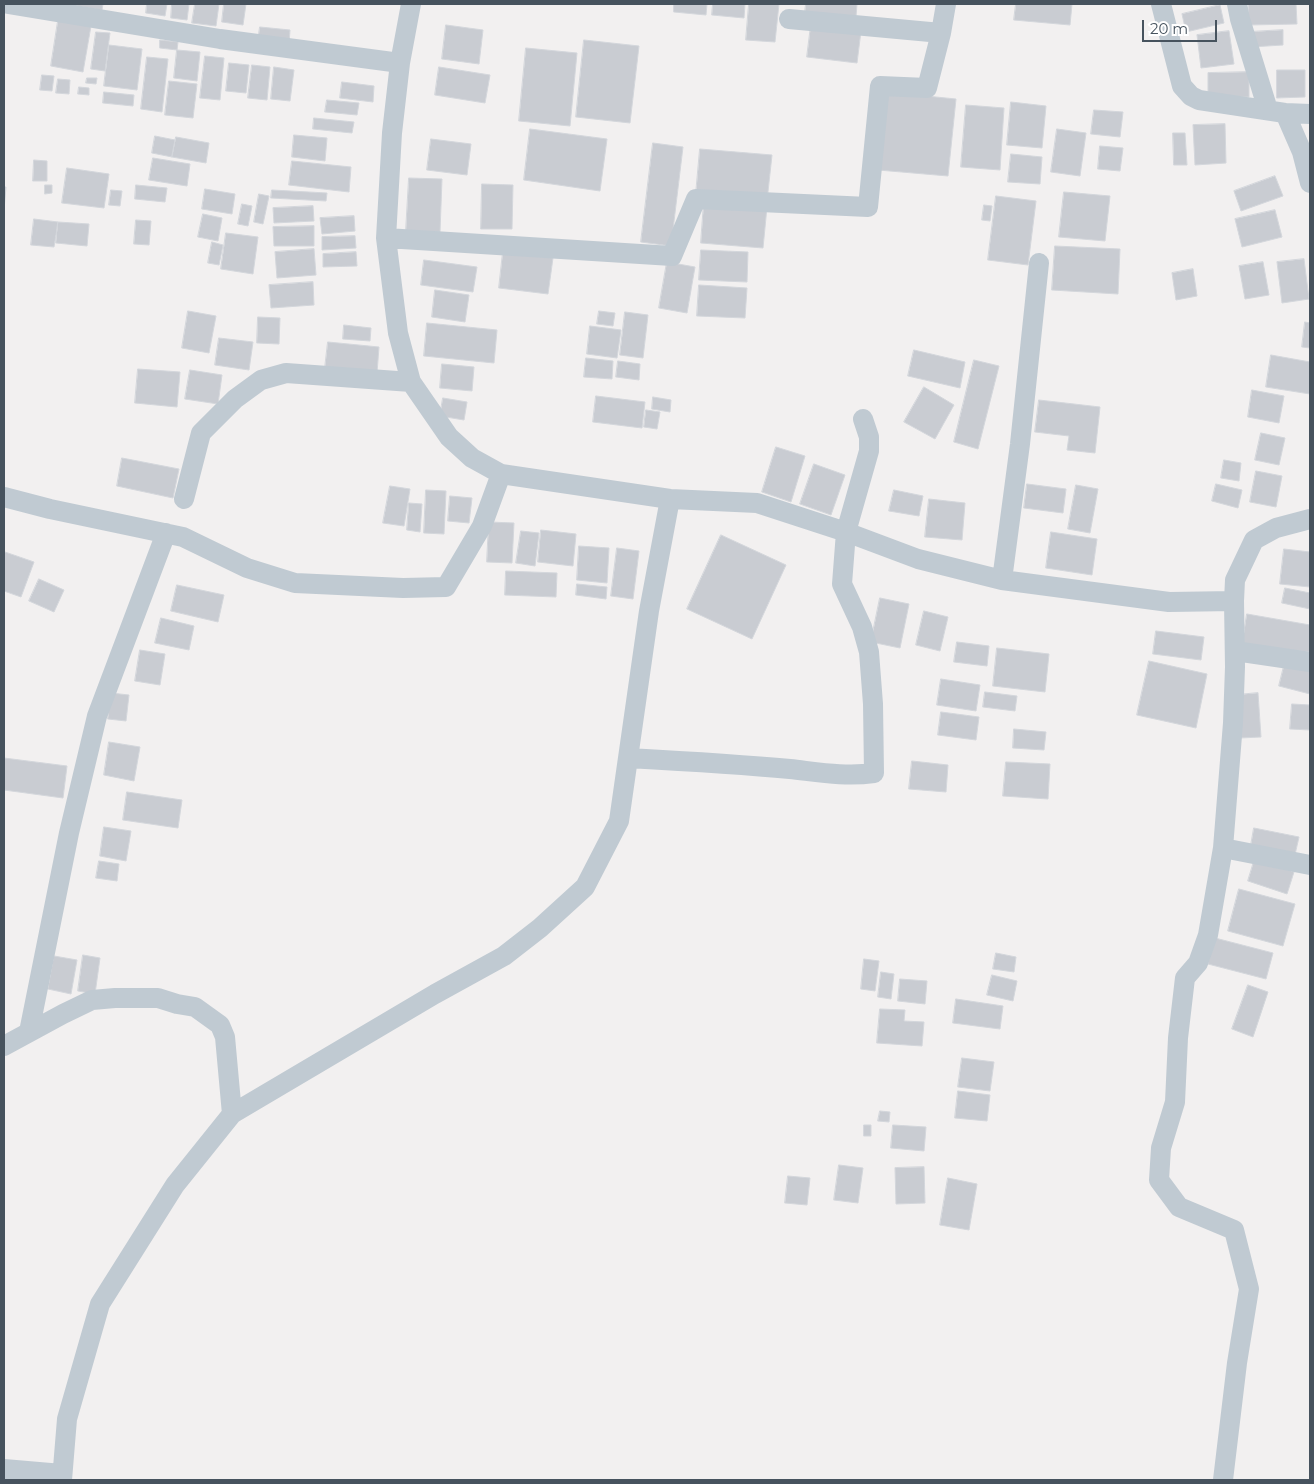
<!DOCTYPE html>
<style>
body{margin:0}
#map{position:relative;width:1314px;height:1484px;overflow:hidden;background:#f2f0f0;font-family:Montserrat,sans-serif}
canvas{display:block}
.frame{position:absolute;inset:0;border:5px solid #47535e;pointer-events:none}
.scale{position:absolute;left:1142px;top:20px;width:75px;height:22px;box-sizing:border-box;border:2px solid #47535e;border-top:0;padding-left:6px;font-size:15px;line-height:18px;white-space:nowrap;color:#47535e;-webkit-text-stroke:4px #fff;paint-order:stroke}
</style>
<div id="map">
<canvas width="1314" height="1484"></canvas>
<div class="frame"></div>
<div class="scale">20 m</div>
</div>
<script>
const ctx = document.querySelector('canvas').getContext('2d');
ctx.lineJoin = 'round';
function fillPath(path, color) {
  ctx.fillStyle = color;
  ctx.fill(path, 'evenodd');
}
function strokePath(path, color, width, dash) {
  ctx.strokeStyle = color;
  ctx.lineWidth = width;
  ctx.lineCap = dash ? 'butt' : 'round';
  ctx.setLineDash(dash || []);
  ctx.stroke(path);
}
const building = new Path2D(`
 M 66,4 L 103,4 L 102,10 Z
 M 147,4 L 167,4 L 165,16 L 146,13 Z
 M 172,4 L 189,4 L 187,20 L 171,18 Z
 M 195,4 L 219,4 L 216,26 L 192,23 Z
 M 224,4 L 246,4 L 243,25 L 222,22 Z
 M 674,4 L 707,4 L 706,15 L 674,12 Z
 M 713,4 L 745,4 L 744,18 L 712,15 Z
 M 749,4 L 779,4 L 775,42 L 746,40 Z
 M 806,4 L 857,4 L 856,17 L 805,12 Z
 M 1016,4 L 1072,4 L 1070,25 L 1014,20 Z
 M 1249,4 L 1296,4 L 1297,24 L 1249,25 Z
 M 1220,5 L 1224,23 L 1186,32 L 1182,14 Z
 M 58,21 L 91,26 L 83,72 L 51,66 Z
 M 446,25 L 483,30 L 479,64 L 442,59 Z
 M 811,25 L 861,31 L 857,63 L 807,57 Z
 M 260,27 L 290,30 L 289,44 L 258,41 Z
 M 1283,30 L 1283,45 L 1251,47 L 1250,32 Z
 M 1229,31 L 1234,64 L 1201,68 L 1197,35 Z
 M 96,32 L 110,33 L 105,71 L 91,69 Z
 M 160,40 L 178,42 L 177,50 L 160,48 Z
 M 584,40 L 639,46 L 630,123 L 576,117 Z
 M 109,45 L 142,49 L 137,90 L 104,86 Z
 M 526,48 L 577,53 L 570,126 L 519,121 Z
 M 177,50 L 200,52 L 197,81 L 174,78 Z
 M 205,56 L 224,58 L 220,100 L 200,98 Z
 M 147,57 L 168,59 L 162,112 L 141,109 Z
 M 229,63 L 249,65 L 246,93 L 226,91 Z
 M 252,65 L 270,67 L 267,100 L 248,98 Z
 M 274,67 L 294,70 L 290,101 L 271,99 Z
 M 439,67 L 490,75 L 485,103 L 435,95 Z
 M 1277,70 L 1305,70 L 1305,97 L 1277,98 Z
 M 1249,72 L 1249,97 L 1208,97 L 1208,73 Z
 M 42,75 L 54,76 L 52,91 L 40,90 Z
 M 87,78 L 97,78 L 96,84 L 86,83 Z
 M 58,79 L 70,80 L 69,94 L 56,93 Z
 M 169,81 L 197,84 L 193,118 L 165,115 Z
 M 342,82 L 374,86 L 373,102 L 340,98 Z
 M 79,87 L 89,88 L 89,95 L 78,94 Z
 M 104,92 L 134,95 L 133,106 L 103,103 Z
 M 886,92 L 956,99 L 948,176 L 878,170 Z
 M 327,100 L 359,103 L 357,115 L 325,112 Z
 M 1011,102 L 1046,106 L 1042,148 L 1007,145 Z
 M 966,105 L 1004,108 L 1000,170 L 961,167 Z
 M 1094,110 L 1123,112 L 1120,137 L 1091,134 Z
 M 314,118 L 354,122 L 352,133 L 313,129 Z
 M 1225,124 L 1226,163 L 1195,165 L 1193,125 Z
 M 530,129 L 607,139 L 600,191 L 524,180 Z
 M 1057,129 L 1086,133 L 1080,176 L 1051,172 Z
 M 1173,133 L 1185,133 L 1187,165 L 1174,165 Z
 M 294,135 L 327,138 L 325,161 L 292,157 Z
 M 155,136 L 175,140 L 172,157 L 152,153 Z
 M 176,137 L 209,143 L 206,163 L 172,157 Z
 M 431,139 L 471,144 L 467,175 L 427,170 Z
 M 653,143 L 683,147 L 671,246 L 641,242 Z
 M 1100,146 L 1123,148 L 1120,171 L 1098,169 Z
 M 700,149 L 772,155 L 767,201 L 696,194 Z
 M 1011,154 L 1042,157 L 1040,184 L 1008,182 Z
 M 153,158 L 190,164 L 187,186 L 149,180 Z
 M 34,160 L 47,161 L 47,181 L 33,181 Z
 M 292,161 L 351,167 L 349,192 L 289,185 Z
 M 67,168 L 109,174 L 104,208 L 62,203 Z
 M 1275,176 L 1283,196 L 1241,211 L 1234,191 Z
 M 409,178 L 442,179 L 440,232 L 406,231 Z
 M 482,184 L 513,185 L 512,229 L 481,229 Z
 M 45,185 L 52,185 L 52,193 L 45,194 Z
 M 136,185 L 167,188 L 165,202 L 135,199 Z
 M 4,187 L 6,187 L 4,210 Z
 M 205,189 L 235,194 L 232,214 L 202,209 Z
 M 111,190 L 122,191 L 120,206 L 109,205 Z
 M 272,190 L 327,193 L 326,201 L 271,198 Z
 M 1064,192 L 1110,196 L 1105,241 L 1059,237 Z
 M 259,194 L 269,196 L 263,224 L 254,222 Z
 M 996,196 L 1036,201 L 1028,265 L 988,260 Z
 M 704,202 L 767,207 L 763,248 L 701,243 Z
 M 242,204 L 252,206 L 248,226 L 238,224 Z
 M 984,205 L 992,206 L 990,221 L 982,220 Z
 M 313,206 L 314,221 L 274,223 L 273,208 Z
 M 1275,210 L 1282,237 L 1242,247 L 1235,219 Z
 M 203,214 L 222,218 L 218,241 L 198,237 Z
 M 354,216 L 355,231 L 322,234 L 320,218 Z
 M 34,219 L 58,222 L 54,247 L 31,245 Z
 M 136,220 L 151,221 L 149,245 L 134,244 Z
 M 58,222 L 89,224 L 87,246 L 56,243 Z
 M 314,226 L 314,246 L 274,246 L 273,227 Z
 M 226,233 L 258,237 L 253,274 L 221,269 Z
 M 355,236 L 356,248 L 322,250 L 322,237 Z
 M 212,242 L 223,245 L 219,265 L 208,263 Z
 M 1055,246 L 1120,249 L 1118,294 L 1052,290 Z
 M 314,249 L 316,275 L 277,278 L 275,252 Z
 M 701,250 L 748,252 L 747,282 L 699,280 Z
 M 356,252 L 357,266 L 323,267 L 323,254 Z
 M 503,252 L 553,258 L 548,294 L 499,288 Z
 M 1304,259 L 1309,299 L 1282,303 L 1277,262 Z
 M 424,260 L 477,267 L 473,292 L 421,285 Z
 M 667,262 L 695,267 L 687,313 L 659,308 Z
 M 1263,262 L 1269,295 L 1245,299 L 1239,266 Z
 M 1193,269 L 1197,296 L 1176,300 L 1172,273 Z
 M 313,282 L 314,305 L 271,308 L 269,285 Z
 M 699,285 L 747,288 L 745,318 L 697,316 Z
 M 435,290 L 469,295 L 465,322 L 432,317 Z
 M 188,311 L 216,316 L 209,353 L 182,348 Z
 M 599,311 L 615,313 L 613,326 L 597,324 Z
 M 625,312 L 648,315 L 643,358 L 620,355 Z
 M 258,317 L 280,318 L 279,344 L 257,343 Z
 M 1305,322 L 1310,323 L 1310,348 L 1302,347 Z
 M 427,323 L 497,330 L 494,363 L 424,356 Z
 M 344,325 L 371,328 L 370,341 L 343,339 Z
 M 590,326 L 621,330 L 617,358 L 587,354 Z
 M 219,338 L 253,342 L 249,370 L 215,365 Z
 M 328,342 L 379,347 L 377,373 L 325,368 Z
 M 914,350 L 965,362 L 960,388 L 908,376 Z
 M 1271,355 L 1310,362 L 1310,394 L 1266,387 Z
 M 586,358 L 613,361 L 612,379 L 584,377 Z
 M 974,360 L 999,366 L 978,449 L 954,442 Z
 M 618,361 L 640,364 L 639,380 L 616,377 Z
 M 442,364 L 474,367 L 472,391 L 440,388 Z
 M 138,369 L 180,372 L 177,407 L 135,403 Z
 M 190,370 L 222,375 L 218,404 L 185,399 Z
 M 924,387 L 954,405 L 935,439 L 904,422 Z
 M 1252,390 L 1284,396 L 1279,423 L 1248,417 Z
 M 596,396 L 645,402 L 642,428 L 593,422 Z
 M 653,397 L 671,400 L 670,412 L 652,409 Z
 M 443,398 L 467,402 L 464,420 L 440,416 Z
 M 1039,400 L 1100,407 L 1095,453 L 1067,450 L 1069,436 L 1035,432 Z
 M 646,410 L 660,412 L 657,429 L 644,427 Z
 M 1261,433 L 1285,438 L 1279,465 L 1255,460 Z
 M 776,447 L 805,456 L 791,502 L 762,492 Z
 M 122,458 L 179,469 L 173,498 L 117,486 Z
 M 1224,460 L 1241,463 L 1239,481 L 1221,478 Z
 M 814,464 L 845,475 L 831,515 L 800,504 Z
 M 1256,471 L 1282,476 L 1276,507 L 1250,502 Z
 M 1027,484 L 1066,489 L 1063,513 L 1024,508 Z
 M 1216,484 L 1242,490 L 1238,508 L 1212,501 Z
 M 1076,485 L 1098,489 L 1090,533 L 1068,529 Z
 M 390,486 L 410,489 L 404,526 L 383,523 Z
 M 426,490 L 446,491 L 444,534 L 424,533 Z
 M 894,490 L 923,496 L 919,516 L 889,511 Z
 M 450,496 L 472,498 L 469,523 L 448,521 Z
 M 929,499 L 965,503 L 962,540 L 925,537 Z
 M 409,503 L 422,504 L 420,532 L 407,530 Z
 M 489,522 L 514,523 L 512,563 L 487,562 Z
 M 541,530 L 576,534 L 573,566 L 538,562 Z
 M 521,531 L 539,533 L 535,566 L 516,563 Z
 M 1051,532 L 1097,539 L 1092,575 L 1046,568 Z
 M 721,535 L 786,565 L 752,639 L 687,609 Z
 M 579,546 L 609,548 L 607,583 L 577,580 Z
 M 617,548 L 639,551 L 633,599 L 611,596 Z
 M 1284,549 L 1310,552 L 1310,587 L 1280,584 Z
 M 5,552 L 34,562 L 21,597 L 4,591 L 4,556 Z
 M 506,571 L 557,573 L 556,597 L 505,595 Z
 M 39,579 L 64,590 L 54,612 L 29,601 Z
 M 577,584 L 607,587 L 606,599 L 576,595 Z
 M 177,585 L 224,595 L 218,622 L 171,611 Z
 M 1285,588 L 1310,593 L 1310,609 L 1282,603 Z
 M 880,598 L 909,604 L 900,648 L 871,642 Z
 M 924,611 L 948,617 L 940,651 L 916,645 Z
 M 1247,614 L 1310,625 L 1310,652 L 1242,646 Z
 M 161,618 L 194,626 L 189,650 L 155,643 Z
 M 1156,631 L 1204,637 L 1201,660 L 1153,654 Z
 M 957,642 L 989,646 L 987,666 L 954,662 Z
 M 997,648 L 1049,654 L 1045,692 L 993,686 Z
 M 140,650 L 165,654 L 160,685 L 135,681 Z
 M 1149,661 L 1207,674 L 1196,728 L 1137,715 Z
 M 1285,662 L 1310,668 L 1310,694 L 1279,686 Z
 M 941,679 L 980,685 L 976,711 L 937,705 Z
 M 985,692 L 1017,696 L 1015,711 L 983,707 Z
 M 111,693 L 129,695 L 126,721 L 108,719 Z
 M 1258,693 L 1261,737 L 1240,738 L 1237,695 Z
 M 1292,704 L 1310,705 L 1310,730 L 1290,729 Z
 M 941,712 L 979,717 L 976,740 L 938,735 Z
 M 1014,729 L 1046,732 L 1044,750 L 1013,748 Z
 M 109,742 L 140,747 L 134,781 L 104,775 Z
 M 4,758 L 67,766 L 63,798 L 4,790 Z
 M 912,761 L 948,765 L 946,792 L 909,789 Z
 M 1006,762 L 1050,764 L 1048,799 L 1003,796 Z
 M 127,792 L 182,800 L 178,828 L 123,820 Z
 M 104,827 L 131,831 L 126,861 L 100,856 Z
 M 1254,828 L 1299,837 L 1294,859 L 1250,851 Z
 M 1255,858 L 1294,872 L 1287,894 L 1248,881 Z
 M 99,861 L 119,864 L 117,881 L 96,878 Z
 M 1239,889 L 1295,904 L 1283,946 L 1228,931 Z
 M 1215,938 L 1273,953 L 1266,979 L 1208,964 Z
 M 996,953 L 1016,957 L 1014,972 L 993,969 Z
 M 83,955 L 100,958 L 95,994 L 78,991 Z
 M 54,956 L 77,960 L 71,994 L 48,989 Z
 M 864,959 L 879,961 L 875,991 L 861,989 Z
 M 881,972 L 894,974 L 891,999 L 878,997 Z
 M 992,975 L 1017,981 L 1013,1001 L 987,995 Z
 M 900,979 L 927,981 L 925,1004 L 898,1001 Z
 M 1248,985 L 1268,992 L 1253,1037 L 1232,1029 Z
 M 956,999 L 1003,1006 L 1000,1029 L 953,1023 Z
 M 880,1009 L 905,1010 L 904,1021 L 924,1022 L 922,1046 L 877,1043 Z
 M 962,1058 L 994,1062 L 990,1091 L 958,1087 Z
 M 958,1091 L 990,1095 L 987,1121 L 955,1118 Z
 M 880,1111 L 890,1112 L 889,1122 L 878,1121 Z
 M 864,1125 L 871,1125 L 871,1136 L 864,1136 Z
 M 893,1125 L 926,1127 L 924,1151 L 891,1148 Z
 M 839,1165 L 863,1168 L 858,1203 L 834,1200 Z
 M 924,1167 L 925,1203 L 896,1204 L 895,1168 Z
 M 788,1176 L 810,1178 L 807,1205 L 785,1203 Z
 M 948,1178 L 977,1184 L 969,1230 L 940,1225 Z`);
const minor = new Path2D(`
 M 8,4 L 220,39 L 400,63
 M 411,4 L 400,63 L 392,133 L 386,238 L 398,333 L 411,382 L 449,437 L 472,458 L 501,474 L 670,499 L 757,503 L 846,532 L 842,584 L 862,627 L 869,652 L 873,704 L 874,773 C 845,777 818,772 790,769 C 736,764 682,761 628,758
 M 1161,4 L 1182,86 L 1191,96 L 1199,100 L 1285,113 L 1310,114
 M 1237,4 L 1240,19 L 1268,110
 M 789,19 L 941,33 L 946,4
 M 1285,113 L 1302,152 L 1310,183
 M 386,238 L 672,256 L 696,199 L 868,207 L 880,86 L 927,88 L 941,33
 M 863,419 L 869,437 L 869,451 L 846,532 L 918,559 L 1002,580 L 1169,602 L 1234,601 L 1235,580 L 1254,540 L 1276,528 L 1310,519
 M 4,497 L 50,509 L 183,537 L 247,568 L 295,583 L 403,588 L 446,587 L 482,526 L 501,474
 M 184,499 L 201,433 L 235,399 L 261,380 L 286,373 L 411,382
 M 1002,580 L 1020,444 L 1039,263
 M 1235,651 L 1310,662
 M 1223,848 L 1310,865
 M 29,1032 L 69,833 L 97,716 L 166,533
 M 4,1046 L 63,1014 L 92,1000 L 115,998 L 158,998 L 177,1004 L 195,1007 L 220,1025 L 225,1037 L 232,1114
 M 4,1469 L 62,1474
 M 62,1480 L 67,1419 L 100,1304 L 175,1185 L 232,1114 L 435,994 L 504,956 L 540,928 L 585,887 L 619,821 L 649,611 L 670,499
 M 1223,1480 L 1237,1363 L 1249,1289 L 1234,1230 L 1179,1207 L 1159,1180 L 1161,1148 L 1175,1102 L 1178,1038 L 1185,978 L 1198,963 L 1208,935 L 1223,848 L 1233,723 L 1235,667 L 1234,601`);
fillPath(building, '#c9ccd2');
strokePath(building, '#d3d6db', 1);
strokePath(minor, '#c0cad2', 20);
</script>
